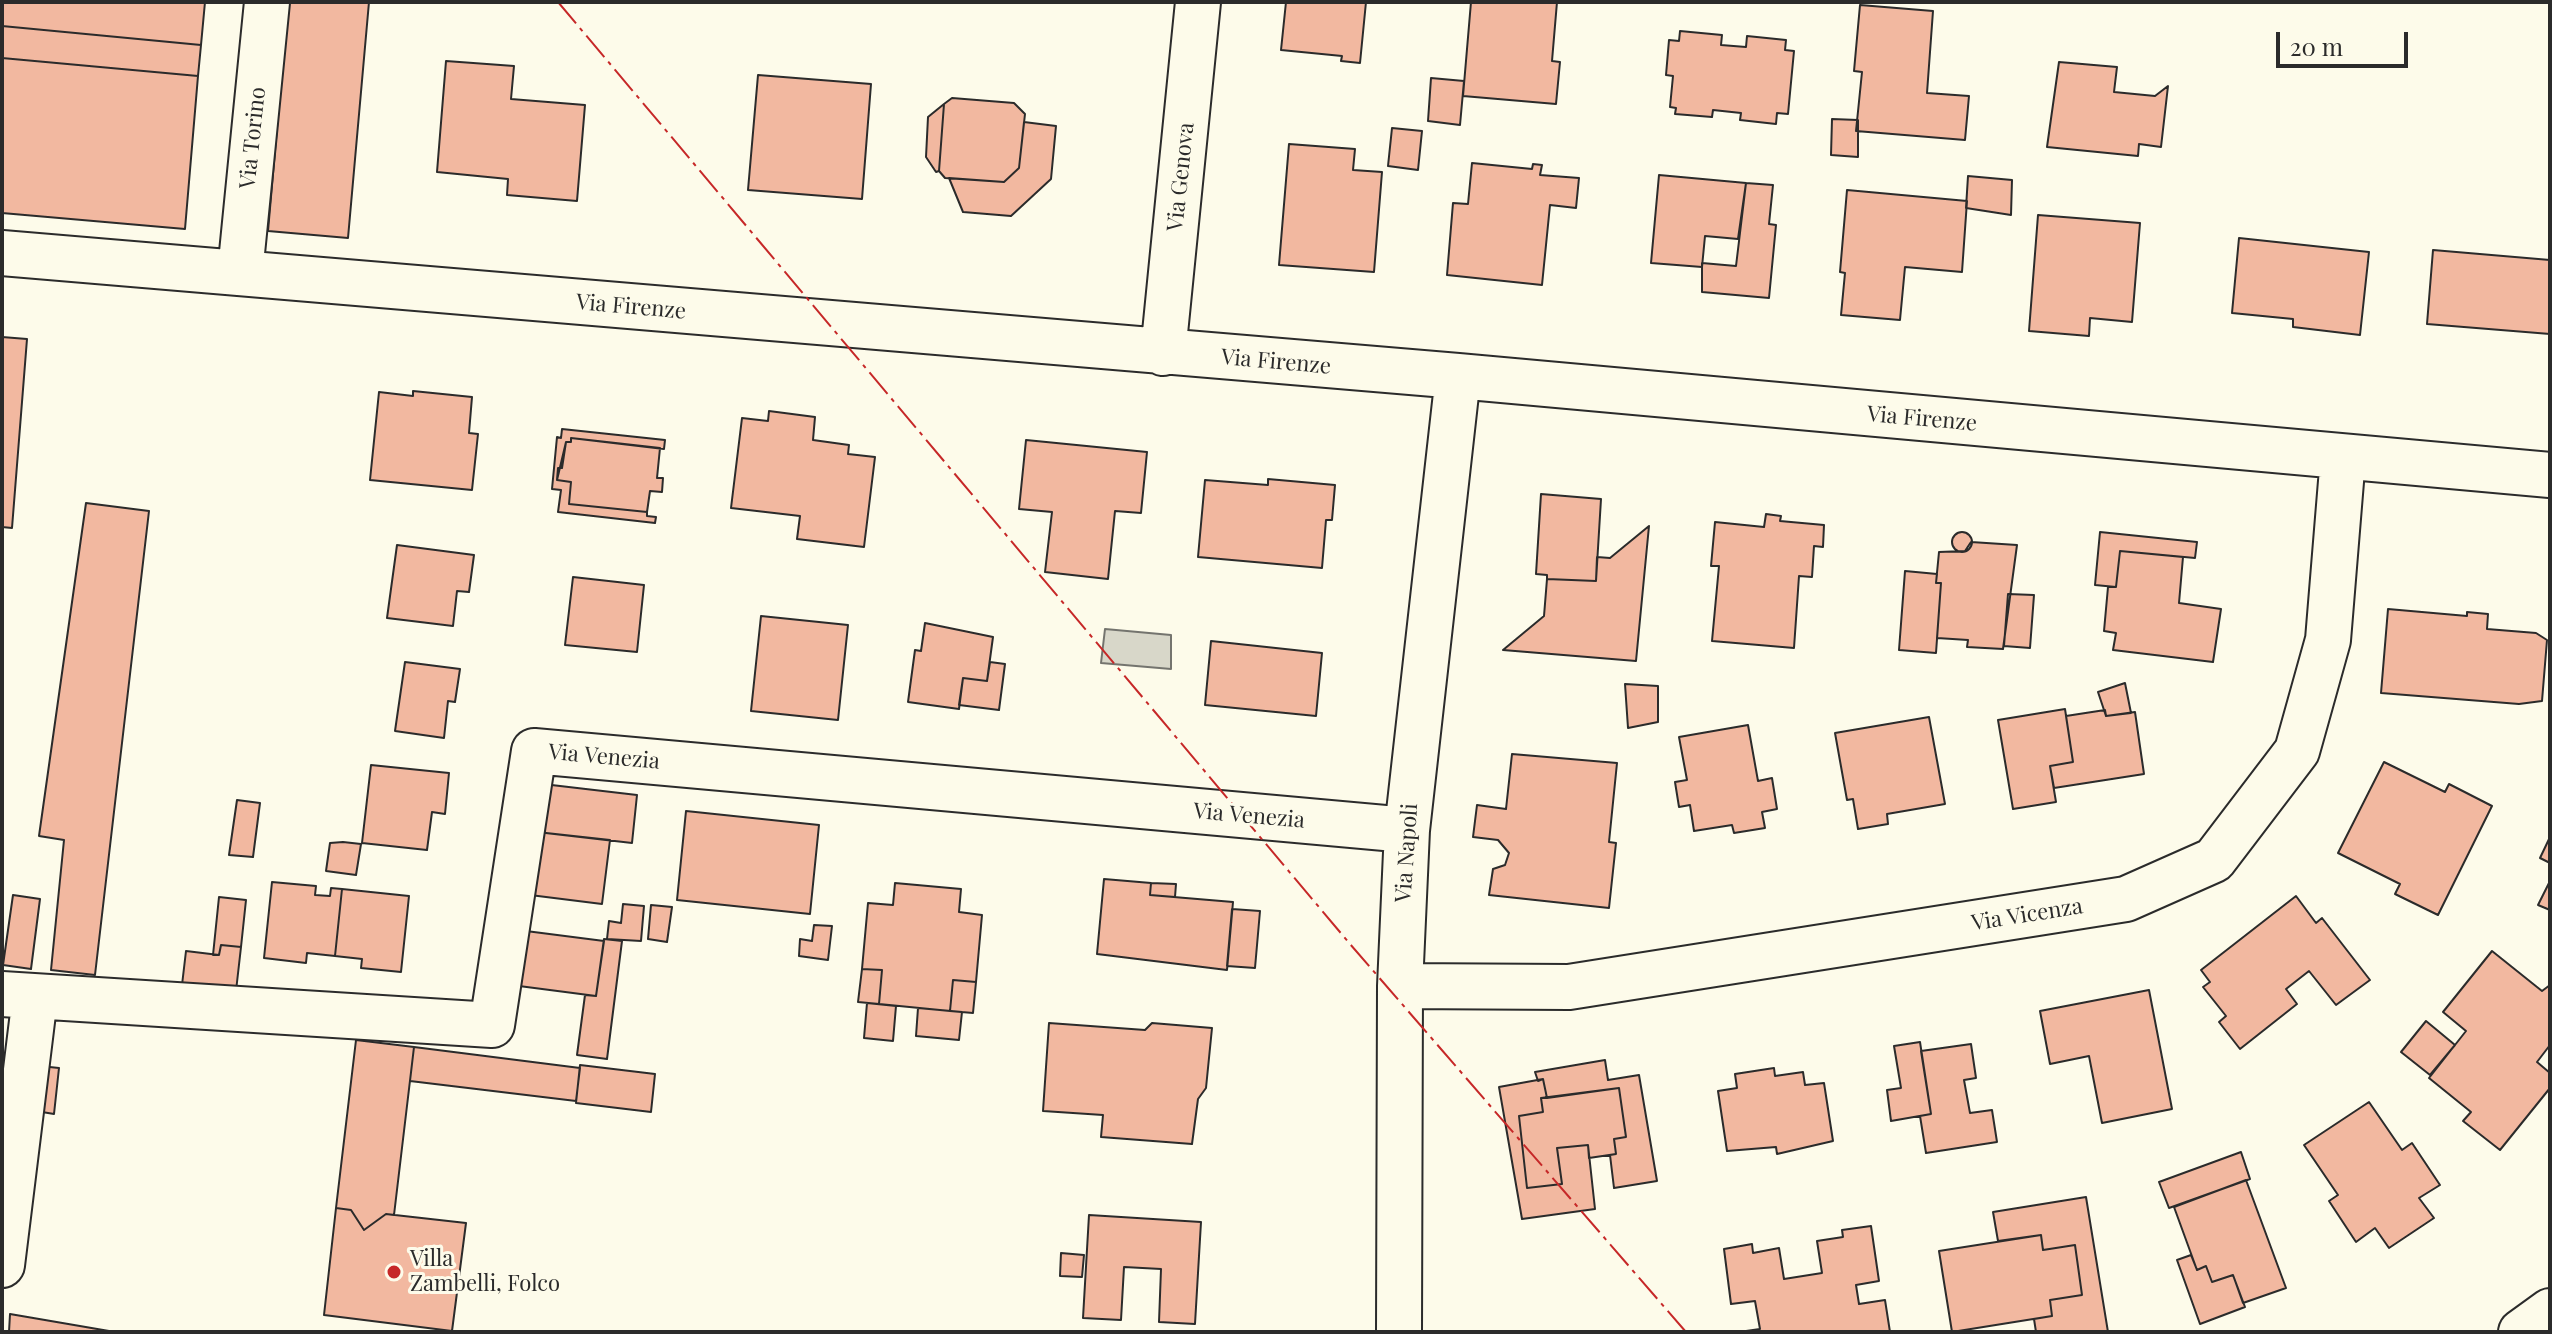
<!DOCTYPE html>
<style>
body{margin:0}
#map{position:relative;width:2552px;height:1334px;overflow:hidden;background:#fdfbea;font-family:"Playfair Display",serif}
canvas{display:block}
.frame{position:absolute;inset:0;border:4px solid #2b2b2b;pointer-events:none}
.scale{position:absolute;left:2276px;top:32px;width:132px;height:36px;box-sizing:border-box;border:4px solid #2b2b2b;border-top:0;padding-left:10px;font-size:24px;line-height:28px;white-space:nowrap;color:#2b2b2b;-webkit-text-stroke:6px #fdfbea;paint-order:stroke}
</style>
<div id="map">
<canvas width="2552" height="1334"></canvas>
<div class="frame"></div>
<div class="scale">20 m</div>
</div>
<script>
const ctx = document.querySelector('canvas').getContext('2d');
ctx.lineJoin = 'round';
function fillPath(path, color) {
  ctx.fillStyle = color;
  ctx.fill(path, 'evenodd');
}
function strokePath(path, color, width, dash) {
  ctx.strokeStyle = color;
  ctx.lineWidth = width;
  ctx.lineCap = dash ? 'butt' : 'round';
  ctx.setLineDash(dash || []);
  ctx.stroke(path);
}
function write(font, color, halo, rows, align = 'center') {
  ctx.font = font + ' "Playfair Display",serif';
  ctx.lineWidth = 6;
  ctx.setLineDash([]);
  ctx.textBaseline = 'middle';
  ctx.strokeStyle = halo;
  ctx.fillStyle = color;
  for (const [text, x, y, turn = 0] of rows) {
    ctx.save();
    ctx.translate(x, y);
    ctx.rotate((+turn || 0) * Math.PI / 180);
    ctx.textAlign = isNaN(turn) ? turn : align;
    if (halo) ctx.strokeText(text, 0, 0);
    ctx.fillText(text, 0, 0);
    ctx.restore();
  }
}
const water = new Path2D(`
 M 1105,629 L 1171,635 L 1171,669 L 1101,663 Z`);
const building = new Path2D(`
 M 2,2 L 205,2 L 201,45 L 2,26 Z
 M 288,2 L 369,2 L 348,238 L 268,231 Z
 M 1286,2 L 1366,2 L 1360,63 L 1341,61 L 1342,56 L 1281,50 Z
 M 1471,2 L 1557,2 L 1552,61 L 1560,62 L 1556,104 L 1463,96 Z
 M 1860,5 L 1933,11 L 1927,93 L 1969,96 L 1965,140 L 1856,131 L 1862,72 L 1854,71 Z
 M 2,26 L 201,45 L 198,76 L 2,58 Z
 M 1680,31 L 1722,35 L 1721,45 L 1746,47 L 1747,36 L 1786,40 L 1785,50 L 1794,51 L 1788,114 L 1777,113 L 1776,124 L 1740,120 L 1741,113 L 1713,110 L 1712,117 L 1675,114 L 1676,108 L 1670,107 L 1673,76 L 1666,75 L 1669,40 L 1679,41 Z
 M 2,58 L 198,76 L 185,229 L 2,213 Z
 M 446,61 L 514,66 L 511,99 L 585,105 L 577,201 L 507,195 L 508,179 L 437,172 Z
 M 2059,62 L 2117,67 L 2114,92 L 2155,96 L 2168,86 L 2161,147 L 2139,144 L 2138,156 L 2047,147 Z
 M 758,75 L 871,84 L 862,199 L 748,190 Z
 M 1431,78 L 1464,81 L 1460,125 L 1428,121 Z
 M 952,98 L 1014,103 L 1025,114 L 1019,168 L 1004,182 L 945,178 L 939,171 L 944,104 Z
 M 944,104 L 939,171 L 936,172 L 926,157 L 928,117 Z
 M 1832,119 L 1858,120 L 1858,157 L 1831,155 Z
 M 1024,122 L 1056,126 L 1051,179 L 1011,216 L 963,212 L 949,178 L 1004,182 L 1019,168 Z
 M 1392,128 L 1422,131 L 1418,170 L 1388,166 Z
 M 1289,144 L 1355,149 L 1353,170 L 1382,172 L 1374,272 L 1279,265 Z
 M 1472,163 L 1532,169 L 1533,164 L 1542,165 L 1540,175 L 1579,178 L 1576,208 L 1550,205 L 1542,285 L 1447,275 L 1453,203 L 1468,204 Z
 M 1659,175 L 1746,183 L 1738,239 L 1705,236 L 1702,267 L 1651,263 Z
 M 1968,176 L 2012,180 L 2011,215 L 1966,208 Z
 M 1746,183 L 1773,185 L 1769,224 L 1776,225 L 1769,298 L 1702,292 L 1702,263 L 1736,266 Z
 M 1847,190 L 1967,201 L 1962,272 L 1905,267 L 1900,320 L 1841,315 L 1845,273 L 1840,272 Z
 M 2038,215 L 2140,223 L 2132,322 L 2090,318 L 2089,336 L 2029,331 Z
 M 2239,238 L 2369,252 L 2360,335 L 2293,327 L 2293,319 L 2232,313 Z
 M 2433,250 L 2550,260 L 2550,334 L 2427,324 Z
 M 2,337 L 27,339 L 12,528 L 2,527 Z
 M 413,391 L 472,397 L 469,433 L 478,434 L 472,490 L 370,480 L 379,392 L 413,396 Z
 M 769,411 L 815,417 L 813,440 L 849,445 L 848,454 L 875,457 L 864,547 L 797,539 L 800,516 L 731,508 L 742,418 L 768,421 Z
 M 562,429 L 665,440 L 664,449 L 571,438 L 571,442 L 566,442 L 562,468 L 558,468 L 557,480 L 571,482 L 569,504 L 647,512 L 647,516 L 656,517 L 655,523 L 558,512 L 561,490 L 552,489 L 557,437 L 561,438 Z
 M 571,438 L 660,448 L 657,478 L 663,478 L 662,492 L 650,491 L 647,512 L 569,504 L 571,482 L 557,480 L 566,442 L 571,442 Z
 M 1026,440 L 1147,452 L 1141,513 L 1115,511 L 1108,579 L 1045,572 L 1052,512 L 1019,509 Z
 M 1268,479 L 1335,485 L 1332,520 L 1326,520 L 1322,568 L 1198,557 L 1205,480 L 1268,485 Z
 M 1541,494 L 1601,499 L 1596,581 L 1547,579 L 1547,575 L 1536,574 Z
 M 86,503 L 149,511 L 95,975 L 51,970 L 64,840 L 39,836 Z
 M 1766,514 L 1781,516 L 1780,521 L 1824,525 L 1823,547 L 1814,546 L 1812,577 L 1799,576 L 1794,648 L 1712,641 L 1719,566 L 1711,566 L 1715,522 L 1764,527 Z
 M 1649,526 L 1636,661 L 1503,650 L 1544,616 L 1547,579 L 1596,581 L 1597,557 L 1610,558 Z
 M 2100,532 L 2197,542 L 2195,558 L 2120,551 L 2116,587 L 2095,585 Z
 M1952 542a10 10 0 1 1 20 0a10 10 0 1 1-20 0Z
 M 1971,542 L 2017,545 L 2003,649 L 1967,647 L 1968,640 L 1937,638 L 1941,583 L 1936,583 L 1939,552 L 1965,551 Z
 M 397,545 L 474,555 L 469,592 L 457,591 L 453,626 L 387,618 Z
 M 2120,551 L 2183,557 L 2179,603 L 2221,609 L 2213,662 L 2113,650 L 2116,633 L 2104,631 L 2108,587 L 2116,587 Z
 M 1905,571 L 1937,574 L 1936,583 L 1941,583 L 1936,653 L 1899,650 Z
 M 573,577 L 644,585 L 637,652 L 565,645 Z
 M 2008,594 L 2034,595 L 2030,648 L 2004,646 Z
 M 2388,609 L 2467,616 L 2467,612 L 2488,614 L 2487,629 L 2536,633 L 2547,640 L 2542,701 L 2519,704 L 2381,693 Z
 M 761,616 L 848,625 L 838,720 L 751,711 Z
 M 925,623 L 993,637 L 987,681 L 963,678 L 959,709 L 908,702 L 915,650 L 921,651 Z
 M 1211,641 L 1322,653 L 1316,716 L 1205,705 Z
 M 405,662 L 460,669 L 455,702 L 448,701 L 444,738 L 395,731 Z
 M 990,662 L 1005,664 L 999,710 L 959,705 L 963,678 L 987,681 Z
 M 2125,683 L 2131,713 L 2106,716 L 2098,692 Z
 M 1625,684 L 1658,686 L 1658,722 L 1628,728 Z
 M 2065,709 L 2073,762 L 2050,766 L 2056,802 L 2013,809 L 1998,720 Z
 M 2105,710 L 2106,716 L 2135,712 L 2144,774 L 2054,788 L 2050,766 L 2073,762 L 2066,716 Z
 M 1929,717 L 1945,804 L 1887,814 L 1888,824 L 1858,829 L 1853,799 L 1847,800 L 1835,733 Z
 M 1748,725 L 1758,781 L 1772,778 L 1777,809 L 1762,812 L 1765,828 L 1734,833 L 1732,825 L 1694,831 L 1690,805 L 1679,807 L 1675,782 L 1687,780 L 1679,737 Z
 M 1512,754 L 1617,763 L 1609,842 L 1616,843 L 1609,908 L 1489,895 L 1493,869 L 1505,865 L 1509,853 L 1498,840 L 1473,837 L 1477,805 L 1506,809 Z
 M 2384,762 L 2445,792 L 2449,784 L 2492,806 L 2438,915 L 2395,894 L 2400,884 L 2338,853 Z
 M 371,765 L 449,773 L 445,814 L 432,812 L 427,850 L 362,843 Z
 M 543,784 L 637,795 L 632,843 L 537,832 Z
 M 237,800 L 260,803 L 253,857 L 229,855 Z
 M 686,811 L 819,825 L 810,914 L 677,900 Z
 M 537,832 L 610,840 L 602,904 L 530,895 Z
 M 2550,837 L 2550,863 L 2540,858 Z
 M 343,842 L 361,844 L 356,875 L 326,871 L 330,843 Z
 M 1104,879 L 1151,883 L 1150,895 L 1233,902 L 1227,970 L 1097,954 Z
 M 2550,881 L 2550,910 L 2538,905 Z
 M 272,882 L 316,886 L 315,895 L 330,896 L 331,888 L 342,889 L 335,956 L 307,953 L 306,963 L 264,958 Z
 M 895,883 L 961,889 L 959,912 L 982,915 L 976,982 L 953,980 L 950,1011 L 879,1004 L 882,970 L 862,969 L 868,903 L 893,905 Z
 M 1151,883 L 1176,884 L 1175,897 L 1150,895 Z
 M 342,889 L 409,896 L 401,972 L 361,968 L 362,959 L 335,956 Z
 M 13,895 L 40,899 L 31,969 L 3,965 Z
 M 2296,896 L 2316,923 L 2322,918 L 2370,980 L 2336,1005 L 2309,971 L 2286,989 L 2297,1004 L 2240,1049 L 2219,1022 L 2226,1016 L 2203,987 L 2210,982 L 2201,970 Z
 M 219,897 L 246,900 L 241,947 L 221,945 L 219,955 L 213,955 Z
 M 623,904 L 644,906 L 641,941 L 607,939 L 609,921 L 621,923 Z
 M 651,905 L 672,907 L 667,942 L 648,939 Z
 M 1232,909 L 1260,911 L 1255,968 L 1227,966 Z
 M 814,925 L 832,926 L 828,960 L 799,956 L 800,939 L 812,941 Z
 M 526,931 L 604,941 L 596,996 L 519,986 Z
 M 604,939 L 622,941 L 607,1059 L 577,1055 L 585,995 L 596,996 Z
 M 221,945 L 241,947 L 236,991 L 182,985 L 186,951 L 219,955 Z
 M 2492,951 L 2542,991 L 2550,985 L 2550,1045 L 2537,1062 L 2550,1073 L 2550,1088 L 2500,1150 L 2463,1121 L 2471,1112 L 2429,1078 L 2466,1031 L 2443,1012 Z
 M 862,969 L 882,970 L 879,1004 L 858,1002 Z
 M 953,980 L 976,982 L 973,1013 L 950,1011 Z
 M 2149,990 L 2172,1109 L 2102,1123 L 2089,1056 L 2050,1064 L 2040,1011 Z
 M 867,1003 L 896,1006 L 893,1041 L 864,1038 Z
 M 918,1008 L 962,1012 L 959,1040 L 916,1036 Z
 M 2426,1021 L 2455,1045 L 2430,1075 L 2401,1052 Z
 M 1049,1023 L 1145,1030 L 1152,1023 L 1212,1028 L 1206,1088 L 1198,1099 L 1192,1144 L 1101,1137 L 1103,1115 L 1043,1111 Z
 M 356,1040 L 414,1047 L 394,1215 L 386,1214 L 364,1230 L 351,1210 L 336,1208 Z
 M 1920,1042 L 1931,1114 L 1891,1121 L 1887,1090 L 1901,1088 L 1894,1046 Z
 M 1971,1044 L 1976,1078 L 1964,1080 L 1970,1113 L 1992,1110 L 1997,1142 L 1926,1153 L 1920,1116 L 1931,1114 L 1921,1051 Z
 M 414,1047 L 580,1068 L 576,1101 L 410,1081 Z
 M 1605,1060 L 1608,1080 L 1639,1075 L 1657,1181 L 1614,1188 L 1610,1155 L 1616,1154 L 1614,1139 L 1626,1137 L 1619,1088 L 1547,1098 L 1543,1079 L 1538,1081 L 1535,1072 Z
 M 580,1065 L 655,1074 L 651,1112 L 576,1103 Z
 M 40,1066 L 59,1068 L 54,1114 L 36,1111 Z
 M 1774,1068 L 1775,1076 L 1803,1072 L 1805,1085 L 1824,1083 L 1833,1141 L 1777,1154 L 1776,1147 L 1727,1151 L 1718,1091 L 1737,1088 L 1735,1074 Z
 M 1543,1079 L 1547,1098 L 1541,1098 L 1543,1112 L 1519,1116 L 1527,1188 L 1562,1184 L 1557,1148 L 1588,1145 L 1595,1209 L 1522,1219 L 1499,1087 Z
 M 1619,1088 L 1626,1137 L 1614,1139 L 1616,1154 L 1589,1158 L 1588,1145 L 1557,1148 L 1562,1184 L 1527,1188 L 1519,1116 L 1543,1112 L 1541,1098 Z
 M 2369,1102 L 2402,1150 L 2412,1143 L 2440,1185 L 2419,1198 L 2434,1218 L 2389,1248 L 2375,1228 L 2356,1242 L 2329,1201 L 2338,1195 L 2304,1145 Z
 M 2241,1152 L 2250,1179 L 2169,1208 L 2159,1182 Z
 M 2246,1180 L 2286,1288 L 2243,1303 L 2233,1275 L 2212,1282 L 2206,1266 L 2197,1270 L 2174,1207 Z
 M 2086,1197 L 2108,1332 L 2036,1332 L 2034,1319 L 2052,1316 L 2050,1300 L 2082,1295 L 2075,1245 L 2043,1250 L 2041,1235 L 1998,1241 L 1993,1212 Z
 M 336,1208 L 351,1210 L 364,1230 L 386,1214 L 466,1223 L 452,1331 L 324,1315 Z
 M 1089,1215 L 1201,1222 L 1195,1324 L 1159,1322 L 1161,1269 L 1124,1267 L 1121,1320 L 1083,1318 Z
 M 1871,1226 L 1879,1281 L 1856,1285 L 1859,1304 L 1885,1300 L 1890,1332 L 1739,1332 L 1760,1329 L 1755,1301 L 1731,1304 L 1724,1249 L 1752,1244 L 1753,1253 L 1779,1248 L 1784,1279 L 1822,1273 L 1817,1241 L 1843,1237 L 1842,1230 Z
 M 2041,1235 L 2043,1250 L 2075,1245 L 2082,1295 L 2050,1300 L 2052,1316 L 1952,1332 L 1939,1251 Z
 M 1061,1253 L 1084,1255 L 1082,1277 L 1060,1276 Z
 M 2191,1255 L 2197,1270 L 2206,1266 L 2212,1282 L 2233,1275 L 2245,1307 L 2200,1324 L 2177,1260 Z
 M 10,1314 L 109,1331 L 9,1332 Z`);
const minor = new Path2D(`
 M 2,253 L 1458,376 L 2550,475
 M 240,273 L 267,2
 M 1163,353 L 1198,2
 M 1400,986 L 1569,987 L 2126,899 L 2214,860 L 2297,751 L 2328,640 L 2343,457
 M 2,994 L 492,1025 L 534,751 L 1407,830
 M 2,1265 L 35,997
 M 1399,1332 L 1400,986 L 1407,830 L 1458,376
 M 2521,1332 L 2550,1311`);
const power = new Path2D(`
 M 558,2 L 1350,944 L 1686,1332`);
const markers = [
 [394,1272,8,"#c62828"]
];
const streetNames = [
 ["Via Torino",253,138,-84],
 ["Via Genova",1181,177,-84],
 ["Via Firenze",631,307,5],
 ["Via Firenze",1276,362,5],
 ["Via Firenze",1922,419,5],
 ["Via Venezia",604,757,5],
 ["Via Venezia",1249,816,5],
 ["Via Napoli",1407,853,-86],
 ["Via Vicenza",2027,915,-9]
];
const poiNames = [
 ["Villa",410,1259],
 ["Zambelli, Folco",410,1284]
];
fillPath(water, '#d8d7c9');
strokePath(water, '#74746e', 2);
fillPath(building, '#f2b8a0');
strokePath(building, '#2b2b2b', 2);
strokePath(minor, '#2b2b2b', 48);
strokePath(minor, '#fdfbea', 44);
strokePath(power, '#c62828', 2, [28, 6, 4, 6]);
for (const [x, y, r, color] of markers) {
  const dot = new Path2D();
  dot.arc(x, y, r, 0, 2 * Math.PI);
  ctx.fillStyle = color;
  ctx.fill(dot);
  strokePath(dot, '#fdfbea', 3);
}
write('22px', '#2b2b2b', '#fdfbea', streetNames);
write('22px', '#2b2b2b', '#fdfbea', poiNames, 'left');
</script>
